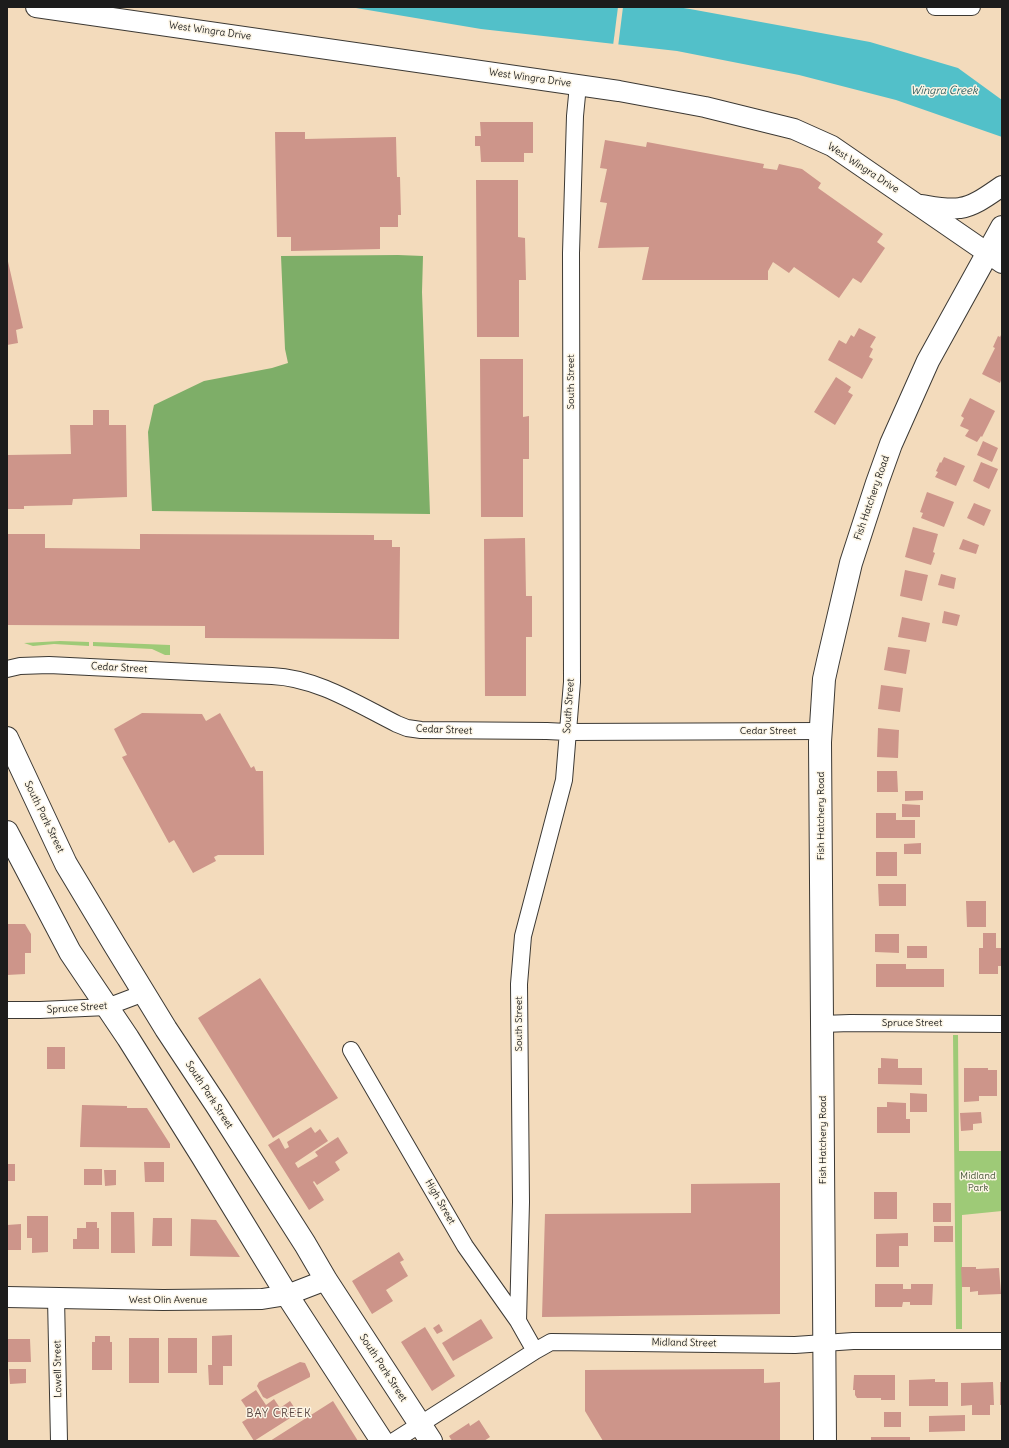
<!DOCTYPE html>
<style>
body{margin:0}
#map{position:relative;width:1009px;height:1448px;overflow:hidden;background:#f3dbbc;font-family:Delius,sans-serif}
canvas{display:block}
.frame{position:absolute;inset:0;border:8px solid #1c1c1c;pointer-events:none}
</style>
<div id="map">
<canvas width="1009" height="1448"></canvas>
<div class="frame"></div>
</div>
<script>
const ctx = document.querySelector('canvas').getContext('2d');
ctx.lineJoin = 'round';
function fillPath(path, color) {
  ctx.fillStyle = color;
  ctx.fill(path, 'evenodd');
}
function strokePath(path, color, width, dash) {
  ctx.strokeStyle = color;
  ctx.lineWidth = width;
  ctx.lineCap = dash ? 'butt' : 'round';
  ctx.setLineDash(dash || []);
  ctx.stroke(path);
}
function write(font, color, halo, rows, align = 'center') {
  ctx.font = font + ' Delius,sans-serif';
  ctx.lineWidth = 3;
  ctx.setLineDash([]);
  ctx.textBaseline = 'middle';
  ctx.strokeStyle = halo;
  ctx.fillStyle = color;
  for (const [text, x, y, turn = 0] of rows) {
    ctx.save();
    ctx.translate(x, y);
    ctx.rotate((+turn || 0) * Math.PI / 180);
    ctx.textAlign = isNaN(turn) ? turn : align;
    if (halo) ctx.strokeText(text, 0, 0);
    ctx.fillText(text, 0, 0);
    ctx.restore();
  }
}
const green = new Path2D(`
 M 60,641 L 89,642 L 89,646 L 54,644 L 33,646 L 24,643 Z
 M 93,642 L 170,645 L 170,655 L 165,655 L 152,649 L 93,646 Z
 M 953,1035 L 958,1035 L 959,1151 L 1002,1151 L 1002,1211 L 962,1215 L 962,1329 L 956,1329 Z`);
const forest = new Path2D(`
 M 398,255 L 423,256 L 422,292 L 430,514 L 152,511 L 148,432 L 154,405 L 204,381 L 272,368 L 288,363 L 285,349 L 281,256 Z`);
const water = new Path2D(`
 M 350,7 L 677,7 L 690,9 L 870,42 L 958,68 L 1002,100 L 1002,137 L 896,100 L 799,75 L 677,51 L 481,29 Z`);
const pier = new Path2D(`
 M 618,7 L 623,7 L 618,47 L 613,46 Z`);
const building = new Path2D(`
 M 480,122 L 533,122 L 533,153 L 524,153 L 524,162 L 481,162 L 480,146 L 475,146 L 475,136 L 481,136 Z
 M 275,132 L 305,132 L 305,139 L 396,137 L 397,177 L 400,177 L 401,215 L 398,215 L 398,227 L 380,227 L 380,249 L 291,251 L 291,237 L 277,237 Z
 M 605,140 L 646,147 L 647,142 L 764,164 L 763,168 L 777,170 L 779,164 L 802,169 L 821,183 L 818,188 L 883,234 L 877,242 L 885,248 L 861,283 L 853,278 L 839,298 L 794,267 L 789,273 L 773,262 L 768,271 L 768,280 L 642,280 L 649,247 L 598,248 L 607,203 L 600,202 L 607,169 L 600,168 Z
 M 476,180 L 518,180 L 518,237 L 525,238 L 526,280 L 519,280 L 519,337 L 477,337 Z
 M 7,257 L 23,328 L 16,330 L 18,343 L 7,345 Z
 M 859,328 L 876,337 L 870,347 L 873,349 L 869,357 L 873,359 L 862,379 L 828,360 L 839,340 L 846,344 L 851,335 L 854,337 Z
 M 1002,333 L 1002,378 L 1000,383 L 982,374 L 995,348 L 993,347 L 998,336 L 1000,337 Z
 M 480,359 L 523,359 L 523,417 L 529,416 L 529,459 L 523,459 L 523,517 L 481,517 Z
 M 836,377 L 851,387 L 848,392 L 853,395 L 835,425 L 814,412 Z
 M 970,398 L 995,411 L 982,437 L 981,436 L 977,442 L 965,436 L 969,430 L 960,426 L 964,418 L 961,416 Z
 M 93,410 L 109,410 L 109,425 L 126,425 L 127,497 L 73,499 L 72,505 L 24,506 L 24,509 L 7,509 L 7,455 L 71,454 L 70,425 L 93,425 Z
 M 983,441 L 998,448 L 992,462 L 977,455 Z
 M 944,457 L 965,466 L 956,486 L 935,477 L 938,472 L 936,471 L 940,462 L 941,463 Z
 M 981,462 L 998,469 L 989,489 L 973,481 Z
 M 927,492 L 954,502 L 944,527 L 921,518 L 923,513 L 920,512 Z
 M 974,503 L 991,510 L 984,526 L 967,518 Z
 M 913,527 L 938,534 L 933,552 L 935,553 L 931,565 L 905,557 Z
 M 7,534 L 45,534 L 45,548 L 140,549 L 140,534 L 374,535 L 374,540 L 392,540 L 392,547 L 400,547 L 399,639 L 205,638 L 205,626 L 7,625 Z
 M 525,538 L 526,596 L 532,596 L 532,637 L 526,637 L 526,696 L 485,696 L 484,539 Z
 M 963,539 L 979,545 L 976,554 L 959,549 Z
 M 905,570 L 928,575 L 922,601 L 900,596 Z
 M 941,574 L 956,578 L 954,589 L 938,585 Z
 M 944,611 L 960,615 L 957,626 L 942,623 Z
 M 902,617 L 930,623 L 926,642 L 898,637 Z
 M 888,647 L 910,650 L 906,674 L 884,670 Z
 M 881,685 L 903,688 L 900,712 L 878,709 Z
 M 142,713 L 202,714 L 206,721 L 220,713 L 251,768 L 254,766 L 256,771 L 263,771 L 264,855 L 218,855 L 214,857 L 216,861 L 193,873 L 174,840 L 169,843 L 122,757 L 127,755 L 114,729 Z
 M 878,728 L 899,730 L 898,758 L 877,757 Z
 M 877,771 L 897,771 L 898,792 L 877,792 Z
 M 905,791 L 923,791 L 923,800 L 905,801 Z
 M 902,804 L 920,805 L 920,817 L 902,817 Z
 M 876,813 L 896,813 L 896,820 L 915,820 L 915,838 L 876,838 Z
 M 921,843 L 921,854 L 904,854 L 904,844 Z
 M 876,852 L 897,852 L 897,876 L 876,876 Z
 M 878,884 L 906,884 L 906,906 L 879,906 Z
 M 966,901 L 986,901 L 986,927 L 967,927 Z
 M 7,924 L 25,924 L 31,934 L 31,953 L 25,953 L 25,974 L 7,975 Z
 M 983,933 L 996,933 L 996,948 L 1002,948 L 1002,966 L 998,966 L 998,974 L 979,974 L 979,948 L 983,948 Z
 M 875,934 L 899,934 L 899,953 L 875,952 Z
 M 907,946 L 927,946 L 927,958 L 907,958 Z
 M 876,964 L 906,964 L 906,969 L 944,969 L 944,987 L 876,987 Z
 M 260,978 L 338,1098 L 273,1138 L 198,1018 Z
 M 47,1047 L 65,1047 L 65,1069 L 47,1069 Z
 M 881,1058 L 898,1059 L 898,1068 L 922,1068 L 922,1085 L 878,1084 L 878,1068 L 881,1068 Z
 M 964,1068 L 988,1068 L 988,1070 L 997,1070 L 997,1096 L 979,1096 L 979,1101 L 964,1102 Z
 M 910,1093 L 927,1094 L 927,1112 L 910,1112 Z
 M 887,1102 L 906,1103 L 906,1119 L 910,1119 L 910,1133 L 877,1133 L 877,1107 L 887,1107 Z
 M 82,1105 L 127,1106 L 127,1108 L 147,1108 L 170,1144 L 170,1148 L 80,1147 Z
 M 981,1112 L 982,1123 L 973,1124 L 973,1130 L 961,1131 L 960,1113 Z
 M 311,1127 L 315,1133 L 320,1129 L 328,1141 L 295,1163 L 298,1168 L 318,1156 L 315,1152 L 338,1137 L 348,1153 L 335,1162 L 340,1170 L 317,1185 L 314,1181 L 313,1182 L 324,1200 L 309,1210 L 268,1145 L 279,1138 L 285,1149 L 289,1147 L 287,1142 Z
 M 144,1162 L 164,1162 L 164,1182 L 145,1182 Z
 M 7,1164 L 15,1164 L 15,1181 L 7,1181 Z
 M 84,1169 L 102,1169 L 102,1185 L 84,1185 Z
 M 104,1170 L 116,1170 L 116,1185 L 105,1186 Z
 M 780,1183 L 780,1314 L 542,1317 L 545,1214 L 691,1213 L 691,1184 Z
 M 874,1192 L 897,1192 L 897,1219 L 874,1219 Z
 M 933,1203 L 951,1203 L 951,1222 L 933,1222 Z
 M 111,1212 L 134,1212 L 135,1253 L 111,1253 Z
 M 27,1216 L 48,1216 L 48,1252 L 32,1253 L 32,1238 L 27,1238 Z
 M 153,1218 L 172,1218 L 172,1246 L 152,1246 Z
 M 191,1219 L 216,1220 L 240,1257 L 190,1256 Z
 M 86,1222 L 97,1222 L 97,1228 L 99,1228 L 99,1249 L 73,1249 L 73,1239 L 77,1239 L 77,1228 L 86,1228 Z
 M 21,1224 L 21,1250 L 7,1250 L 7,1225 Z
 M 934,1226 L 953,1226 L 953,1242 L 934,1242 Z
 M 908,1233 L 908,1246 L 899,1246 L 899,1267 L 876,1267 L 876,1234 Z
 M 399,1252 L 404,1260 L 400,1262 L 408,1276 L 386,1290 L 393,1301 L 372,1314 L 352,1281 Z
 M 961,1267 L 976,1267 L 976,1269 L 999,1268 L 1001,1294 L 978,1295 L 978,1291 L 970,1292 L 970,1287 L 962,1287 Z
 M 875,1284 L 903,1284 L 903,1289 L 911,1289 L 911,1284 L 933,1284 L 932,1305 L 910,1305 L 910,1302 L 903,1302 L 902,1307 L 875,1307 Z
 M 481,1319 L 493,1338 L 453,1361 L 442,1343 Z
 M 439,1324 L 443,1331 L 437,1334 L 433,1328 Z
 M 425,1327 L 455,1376 L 432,1391 L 401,1342 Z
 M 232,1335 L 232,1366 L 223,1366 L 223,1385 L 209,1385 L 208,1365 L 212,1365 L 212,1336 Z
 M 95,1336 L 110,1336 L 110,1342 L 112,1342 L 112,1370 L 92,1370 L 92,1342 L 95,1342 Z
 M 129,1338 L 159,1338 L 159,1383 L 129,1383 Z
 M 168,1338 L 197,1338 L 197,1373 L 168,1373 Z
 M 7,1339 L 30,1339 L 31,1362 L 7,1362 Z
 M 300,1362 L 305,1363 L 310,1374 L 310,1377 L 267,1399 L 263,1397 L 257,1386 L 259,1382 Z
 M 9,1369 L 26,1369 L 26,1383 L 10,1384 Z
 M 764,1369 L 764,1383 L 780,1382 L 780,1441 L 603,1441 L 585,1411 L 585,1370 Z
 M 854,1375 L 895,1375 L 895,1400 L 881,1400 L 881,1398 L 857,1398 L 855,1395 L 855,1390 L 853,1390 Z
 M 935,1379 L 935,1382 L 948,1382 L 948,1406 L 909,1406 L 909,1380 Z
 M 993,1382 L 994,1405 L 990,1405 L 990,1415 L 972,1415 L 972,1405 L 961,1406 L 961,1383 Z
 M 1000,1382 L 1002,1382 L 1002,1405 L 1000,1405 Z
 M 256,1390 L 266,1405 L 274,1399 L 280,1408 L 290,1401 L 298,1413 L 254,1441 L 242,1422 L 252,1416 L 241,1400 Z
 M 333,1401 L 358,1441 L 270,1441 Z
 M 884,1412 L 901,1412 L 901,1427 L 884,1427 Z
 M 965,1415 L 965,1431 L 929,1432 L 929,1416 Z
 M 479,1420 L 490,1437 L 484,1441 L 452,1441 L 449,1436 L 469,1423 L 470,1426 Z
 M 871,1437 L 910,1437 L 910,1441 L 871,1441 Z`);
const minor = new Path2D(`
 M 935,7 L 972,7
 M 7,669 L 20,666 L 49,665 L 272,676 C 317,678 357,704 397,724 L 407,728 L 421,730 L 547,731 L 567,732 L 821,731
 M 7,1010 L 40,1010 L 107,1007 L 144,993
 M 822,1024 L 850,1023 L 1002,1024
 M 351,1050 L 465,1246 L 518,1321 L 535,1351
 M 56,1298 L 59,1441
 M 518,1321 L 521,1202 L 519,984 L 523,936 L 564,780 L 572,682 L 571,253 L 575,116 L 578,85
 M 394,1441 L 535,1351 L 551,1342 L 795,1345 L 853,1341 L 1002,1341`);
const tertiary = new Path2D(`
 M 36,7 L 619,91 L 705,107 L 794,129 L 832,146 L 1002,263
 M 922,205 C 934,207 948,210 960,208 C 975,206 990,194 1002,186
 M 7,1297 L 163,1300 L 262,1299 L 287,1295 L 326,1280`);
const secondary = new Path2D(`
 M 825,1441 L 820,742 L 824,679 L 828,661 L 851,563 L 877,483 L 891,444 L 928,361 L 1002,227`);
const primary = new Path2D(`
 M 7,738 L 66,864 L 114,944 L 166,1029 L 217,1106 L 305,1244 L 326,1280 L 431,1441
 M 7,832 L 70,952 L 128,1038 L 202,1156 L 287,1295 L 382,1441`);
const streetNames = [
 ["West Wingra Drive",210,31,8],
 ["West Wingra Drive",530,78,8],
 ["West Wingra Drive",863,168,33],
 ["South Street",571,382,-90],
 ["Fish Hatchery Road",872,498,-71],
 ["Cedar Street",119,668,3],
 ["South Street",569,706,-86],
 ["Cedar Street",444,730,2],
 ["Cedar Street",768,731],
 ["Fish Hatchery Road",821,816,-90],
 ["South Park Street",44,817,64],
 ["Spruce Street",77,1008,-4],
 ["Spruce Street",912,1023],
 ["South Street",519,1024,-90],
 ["South Park Street",209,1095,57],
 ["Fish Hatchery Road",823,1140,-90],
 ["High Street",440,1202,60],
 ["West Olin Avenue",168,1300],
 ["Midland Street",684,1343,1],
 ["South Park Street",383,1368,57],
 ["Lowell Street",58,1369,-91]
];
const parkNames = [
 ["Midland",978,1176],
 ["Park",978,1188]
];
const waterNames = [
 ["Wingra Creek",944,91]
];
const neighbourhoodNames = [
 ["BAY CREEK",279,1414]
];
fillPath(green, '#9eca77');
fillPath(forest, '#7eae68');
fillPath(water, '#52c0c9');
fillPath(pier, '#f3dbbc');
fillPath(building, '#cd958a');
strokePath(minor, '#3c3934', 18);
strokePath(tertiary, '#3c3934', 22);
strokePath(secondary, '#3c3934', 24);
strokePath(primary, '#3c3934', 24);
strokePath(minor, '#fff', 16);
strokePath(tertiary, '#fff', 20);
strokePath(secondary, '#fff', 22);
strokePath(primary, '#fff', 22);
write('10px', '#1c1c1c', '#fcf5e5', streetNames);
write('10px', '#4a593c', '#fcf5e5', parkNames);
write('italic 11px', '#325e61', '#fcf5e5', waterNames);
ctx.letterSpacing = '1px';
write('11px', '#5a4642', '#fcf5e5', neighbourhoodNames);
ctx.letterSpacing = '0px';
</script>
